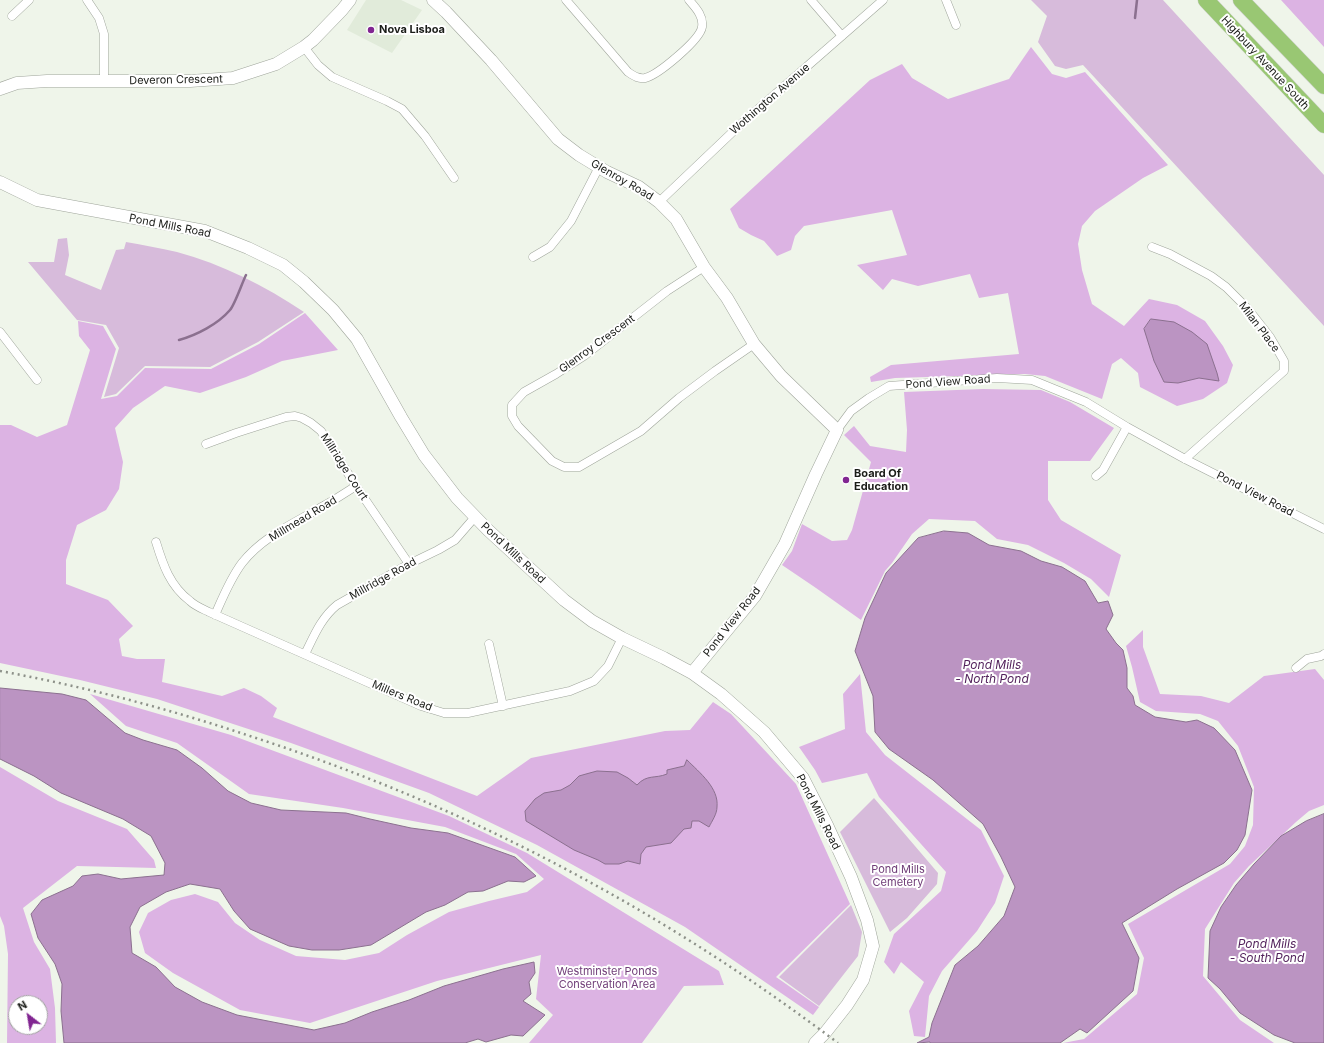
<!DOCTYPE html>
<style>
body{margin:0}
#map{position:relative;width:1324px;height:1043px;overflow:hidden;background:#eff5ea;font-family:Inter,sans-serif}
canvas{display:block}
.north{position:absolute;left:8px;top:995px;width:40px;height:40px;box-sizing:border-box;background:#fff;border:1px solid #a3a4a3;border-radius:50%;rotate:329deg;font-size:11px;font-weight:700;line-height:16px;text-align:center;color:#1a1c18}
.north::after{content:'';display:block;margin:auto;width:14px;height:18px;background:#812591;clip-path:polygon(50% 0,100% 100%,50% 72%,0 100%)}
</style>
<div id="map">
<canvas width="1324" height="1043"></canvas>
<div class="north">N</div>
</div>
<script>
const ctx = document.querySelector('canvas').getContext('2d');
ctx.lineJoin = 'round';
function fillPath(path, color) {
  ctx.fillStyle = color;
  ctx.fill(path, 'evenodd');
}
function strokePath(path, color, width, dash) {
  ctx.strokeStyle = color;
  ctx.lineWidth = width;
  ctx.lineCap = dash ? 'butt' : 'round';
  ctx.setLineDash(dash || []);
  ctx.stroke(path);
}
function write(font, color, halo, rows, align = 'center') {
  ctx.font = font + ' Inter,sans-serif';
  ctx.lineWidth = 4;
  ctx.setLineDash([]);
  ctx.textBaseline = 'middle';
  ctx.strokeStyle = halo;
  ctx.fillStyle = color;
  for (const [text, x, y, turn = 0] of rows) {
    ctx.save();
    ctx.translate(x, y);
    ctx.rotate((+turn || 0) * Math.PI / 180);
    ctx.textAlign = isNaN(turn) ? turn : align;
    if (halo) ctx.strokeText(text, 0, 0);
    ctx.fillText(text, 0, 0);
    ctx.restore();
  }
}
const built = new Path2D(`
 M 366,0 L 401,0 L 422,10 L 392,53 L 347,30 Z`);
const green = new Path2D(`
 M 1031,0 L 1163,0 L 1324,175 L 1324,326 L 1083,65 L 1066,69 L 1055,66 L 1038,42 L 1047,16 Z
 M 67,238 L 69,255 L 65,275 L 101,290 L 116,250 L 124,249 L 126,242 C 143,245 160,248 177,252 C 222,264 265,286 304,312 L 258,342 L 210,367 L 145,366 L 116,394 L 104,397 L 119,348 L 106,325 L 77,320 L 28,262 L 54,262 L 58,239 Z
 M 874,798 L 938,873 L 937,884 L 907,918 L 890,932 L 840,832 Z
 M 851,905 L 862,932 L 858,956 L 819,1006 L 779,977 Z`);
const forest = new Path2D(`
 M 1281,0 L 1324,0 L 1324,47 Z
 M 1031,47 L 1052,74 L 1066,78 L 1085,72 L 1168,165 L 1143,178 L 1095,211 L 1082,226 L 1078,244 L 1082,270 L 1092,304 L 1124,326 L 1149,299 L 1177,305 L 1205,321 L 1223,346 L 1233,365 L 1227,383 L 1203,399 L 1177,406 L 1140,387 L 1138,373 L 1121,358 L 1112,364 L 1102,399 L 1045,376 L 1025,374 L 895,378 L 871,382 L 870,377 L 891,365 L 1019,354 L 1008,293 L 979,298 L 970,274 L 918,286 L 892,279 L 883,290 L 857,265 L 907,255 L 892,210 L 804,226 L 795,236 L 791,250 L 777,256 L 764,241 L 751,235 L 739,228 L 730,209 L 870,80 L 902,64 L 912,78 L 948,99 L 1009,79 Z
 M 305,313 L 338,350 L 282,361 L 246,377 L 200,393 L 165,386 L 133,408 L 115,428 L 123,462 L 119,489 L 106,510 L 77,525 L 66,560 L 66,584 L 108,600 L 133,626 L 119,639 L 122,656 L 137,659 L 165,659 L 162,682 L 222,696 L 244,688 L 261,696 L 277,708 L 273,717 L 477,796 L 531,758 L 665,731 L 690,730 L 713,702 L 731,714 L 796,784 L 850,904 L 776,977 L 819,1007 L 813,1015 L 685,927 L 537,845 L 429,793 L 291,743 L 157,699 L 80,680 L 0,663 L 0,425 L 11,425 L 37,437 L 67,425 L 90,350 L 79,336 L 78,321 L 103,326 L 116,349 L 101,399 L 117,396 L 145,368 L 211,369 L 259,344 Z
 M 983,389 L 1041,390 L 1070,402 L 1114,428 L 1090,461 L 1048,461 L 1048,500 L 1061,520 L 1121,555 L 1109,597 L 1091,579 L 1064,563 L 1028,545 L 997,539 L 975,521 L 929,519 L 912,534 L 892,563 L 885,571 L 861,620 L 816,588 L 782,565 L 792,551 L 802,524 L 832,541 L 847,540 L 852,530 L 871,462 L 844,435 L 854,426 L 870,446 L 906,452 L 907,430 L 904,392 Z
 M 1143,630 L 1143,647 L 1160,694 L 1201,696 L 1229,703 L 1264,676 L 1315,669 L 1324,680 L 1324,805 L 1309,811 L 1296,822 L 1249,866 L 1234,883 L 1205,929 L 1203,976 L 1240,1020 L 1274,1043 L 1063,1043 L 1084,1039 L 1137,994 L 1144,958 L 1128,924 L 1230,864 L 1245,846 L 1253,825 L 1254,787 L 1238,746 L 1218,721 L 1200,714 L 1156,711 L 1140,702 L 1132,667 L 1126,646 Z
 M 860,674 L 866,732 L 885,755 L 981,830 L 1004,876 L 995,903 L 977,931 L 942,971 L 929,996 L 925,1037 L 914,1036 L 909,1011 L 924,982 L 901,962 L 894,974 L 884,962 L 894,934 L 941,891 L 946,872 L 879,797 L 867,773 L 822,783 L 815,770 L 799,747 L 845,729 L 843,694 Z
 M 90,694 L 231,735 L 449,816 L 527,853 L 719,971 L 724,985 L 684,986 L 642,1043 L 529,1043 L 553,1015 L 536,999 L 541,955 L 437,981 L 310,1023 L 240,1010 L 173,973 L 145,953 L 139,932 L 148,913 L 171,900 L 195,894 L 218,902 L 235,923 L 260,940 L 296,956 L 345,960 L 379,953 L 407,935 L 449,912 L 489,901 L 527,892 L 544,879 L 516,854 L 445,827 L 343,808 L 249,794 L 177,743 L 126,726 Z
 M 0,767 L 58,801 L 127,829 L 154,860 L 156,868 L 77,866 L 23,908 L 34,942 L 50,969 L 55,1008 L 56,1043 L 7,1043 L 8,954 L 4,926 L 0,916 ZM 16,1003 L 40,1003 L 40,1027 L 16,1027 Z`);
const water = new Path2D(`
 M 1151,319 L 1174,322 L 1192,332 L 1207,344 L 1217,373 L 1219,381 L 1199,378 L 1178,383 L 1164,382 L 1154,361 L 1144,329 Z
 M 944,531 L 968,533 L 989,545 L 1021,551 L 1041,561 L 1062,567 L 1085,581 L 1098,603 L 1108,601 L 1113,615 L 1106,629 L 1116,643 L 1123,650 L 1127,668 L 1127,688 L 1133,696 L 1135,705 L 1155,717 L 1186,722 L 1197,720 L 1214,728 L 1235,750 L 1252,790 L 1245,835 L 1237,850 L 1224,863 L 1177,889 L 1122,923 L 1139,958 L 1133,991 L 1087,1033 L 1080,1029 L 1060,1043 L 930,1043 L 930,1042 L 917,1043 L 929,1037 L 932,1023 L 955,965 L 978,946 L 1004,916 L 1015,887 L 1001,857 L 983,824 L 933,780 L 889,749 L 875,732 L 873,696 L 855,651 L 865,618 L 886,573 L 918,538 Z
 M 0,688 L 62,694 L 86,700 L 125,733 L 143,740 L 177,750 L 202,768 L 228,791 L 251,803 L 281,810 L 346,813 L 370,819 L 411,828 L 448,833 L 515,857 L 536,876 L 524,882 L 508,881 L 483,891 L 468,892 L 445,905 L 426,912 L 371,945 L 339,950 L 312,950 L 289,946 L 250,929 L 234,911 L 220,889 L 190,884 L 166,892 L 140,907 L 130,927 L 132,953 L 156,967 L 175,987 L 202,1002 L 237,1015 L 314,1030 L 345,1023 L 372,1012 L 409,1000 L 444,986 L 503,969 L 534,962 L 535,973 L 529,982 L 531,994 L 523,1001 L 545,1015 L 523,1036 L 511,1035 L 486,1042 L 478,1039 L 465,1043 L 64,1043 L 61,1011 L 62,984 L 55,964 L 38,938 L 31,914 L 42,900 L 73,886 L 82,876 L 98,874 L 121,879 L 164,875 L 165,863 L 151,836 L 123,819 L 61,793 L 34,776 L 0,759 Z
 M 687,760 C 700,773 719,788 717,807 C 717,814 712,821 709,827 L 699,821 L 692,821 L 691,828 L 684,829 L 671,843 L 646,847 L 641,854 L 640,864 L 628,861 L 619,864 L 605,864 L 598,860 L 574,850 L 526,821 L 525,811 L 535,799 L 544,793 L 561,790 L 570,785 L 579,776 L 586,774 L 597,771 L 617,772 L 628,778 L 637,785 C 647,774 655,779 667,774 L 667,770 L 684,766 Z
 M 1324,814 L 1324,1043 L 1295,1043 L 1274,1035 L 1240,1013 L 1220,989 L 1208,978 L 1210,931 L 1221,907 L 1236,885 L 1254,864 L 1281,836 L 1306,821 Z`);
const stream = new Path2D(`
 M 1135,18 L 1137,0
 M 179,340 C 197,335 218,324 230,310 C 235,304 242,283 246,275`);
const street = new Path2D(`
 M 87,0 L 99,18 L 104,34 L 104,80
 M 566,0 L 628,72 C 634,76 638,79 645,78 C 658,75 700,40 702,27 C 704,16 695,7 689,0
 M 811,0 L 842,36
 M 946,0 L 956,25
 M 12,16 L 29,0
 M 304,47 L 318,65 L 332,77 L 387,101 L 402,109 L 425,136 L 454,178
 M 659,202 L 741,124 L 883,0
 M 1152,247 L 1170,254 L 1211,276 L 1226,287 L 1248,309 L 1270,337 L 1284,361 L 1284,371 L 1185,459
 M 533,257 L 550,247 L 571,221 L 599,167
 M 704,267 L 667,291 L 584,356 L 556,374 L 524,392 L 512,405 L 512,416 L 518,426 L 552,461 L 564,467 L 579,467 L 641,431 L 679,398 L 715,371 L 754,344
 M 0,332 L 37,380
 M 837,430 L 851,411 L 869,398 L 889,386 L 997,378 L 1032,380 L 1086,402 L 1127,427 L 1185,459 L 1324,529
 M 206,444 L 236,433 L 286,417 L 295,416 L 302,418 L 311,423 L 321,431 L 356,486 L 409,564
 M 1096,476 L 1103,470 L 1127,427
 M 156,542 C 163,565 170,586 190,601 C 195,606 203,609 209,612 L 421,706 L 444,713 L 468,713 L 570,691 L 594,681 L 608,666 L 622,638
 M 215,615 C 223,597 230,579 242,563 C 260,540 286,527 311,513 C 326,505 341,496 356,486
 M 489,644 L 503,706
 M 305,654 C 314,636 321,618 337,605 L 409,564 L 438,550 L 455,540 L 475,517
 M 1296,668 L 1307,659 L 1321,656 L 1324,654`);
const secondary = new Path2D(`
 M 433,0 L 446,12 L 491,60 L 558,139 L 579,155 L 607,172 L 639,187 L 659,202 L 676,219 L 704,267 L 727,298 L 754,344 L 781,376 L 837,430 L 816,474 L 785,544 L 755,596 L 692,673
 M 0,89 L 17,83 L 47,81 L 190,81 L 233,78 L 276,64 L 304,47 L 313,40 L 342,10 L 350,0
 M 0,182 L 37,200 L 205,231 L 248,248 L 283,265 L 304,282 L 333,310 L 357,339 L 401,417 L 424,455 L 457,498 L 488,530 L 564,600 L 592,621 L 622,638 L 664,658 L 692,673 L 721,694 L 764,732 L 803,778 L 827,825 L 851,877 L 867,920 L 873,946 L 863,980 L 847,1005 L 825,1033 L 815,1043`);
const highway = new Path2D(`
 M 1206,0 L 1324,125
 M 1241,0 L 1324,86`);
const rail = new Path2D(`
 M 0,671 C 87,687 173,710 256,738 C 470,808 659,908 838,1043`);
const markers = [
 [371,30,4,"#812591"],
 [846,480,4,"#812591"]
];
const poiNames = [
 ["Nova Lisboa",379,30],
 ["Board Of",854,474],
 ["Education",854,487]
];
const streetNames = [
 ["Highbury Avenue South",1265,63,47],
 ["Deveron Crescent",176,80,-1],
 ["Wothington Avenue",770,99,-41],
 ["Glenroy Road",622,180,30],
 ["Pond Mills Road",170,226,11],
 ["Milan Place",1259,327,53],
 ["Glenroy Crescent",597,344,-36],
 ["Pond View Road",948,382,-4],
 ["Millridge Court",344,467,57],
 ["Pond View Road",1255,494,27],
 ["Millmead Road",303,519,-31],
 ["Pond Mills Road",513,553,43],
 ["Millridge Road",383,579,-29],
 ["Pond View Road",732,622,-52],
 ["Millers Road",402,696,22],
 ["Pond Mills Road",818,812,63]
];
const parkNames = [
 ["Pond Mills",898,870],
 ["Cemetery",898,883],
 ["Westminster Ponds",607,972],
 ["Conservation Area",607,985]
];
const waterNames = [
 ["Pond Mills",992,665],
 ["- North Pond",992,679],
 ["Pond Mills",1267,944],
 ["- South Pond",1267,958]
];
fillPath(built, '#e1ebda');
fillPath(green, '#d7bbdb');
fillPath(forest, '#dcb3e3');
fillPath(water, '#bb94c2');
strokePath(water, '#8b708f', 1);
strokePath(stream, '#8b708f', 2.5);
strokePath(street, '#9fa59b', 9);
strokePath(secondary, '#9fa59b', 13);
strokePath(highway, '#d1d2d1', 17);
strokePath(street, '#fff', 8);
strokePath(secondary, '#fff', 12);
strokePath(highway, '#99c773', 16);
strokePath(rail, '#8d9189', 2.5, [2, 4]);
for (const [x, y, r, color] of markers) {
  const dot = new Path2D();
  dot.arc(x, y, r, 0, 2 * Math.PI);
  ctx.fillStyle = color;
  ctx.fill(dot);
  strokePath(dot, '#fff', 1.5);
}
write('bold 11px', '#1a1c18', '#fff', poiNames, 'left');
write('11px', '#1a1c18', '#fff', streetNames);
write('11px', '#703d78', '#fff', parkNames);
write('italic 12px', '#53225c', '#fff', waterNames);
</script>
